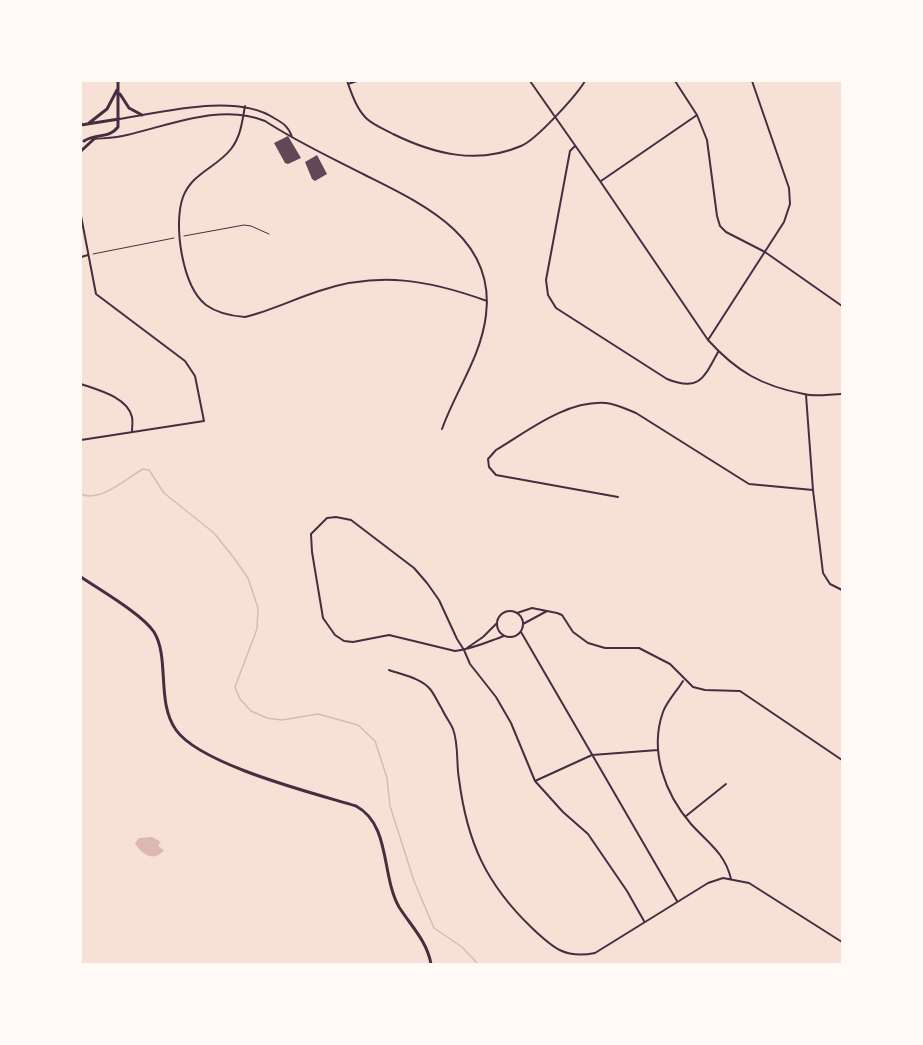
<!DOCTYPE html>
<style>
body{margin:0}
#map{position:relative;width:923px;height:1045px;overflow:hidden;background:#f7e1d7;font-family:"PT Sans",sans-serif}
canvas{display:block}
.frame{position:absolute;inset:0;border:82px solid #fffaf5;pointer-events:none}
</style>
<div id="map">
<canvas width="923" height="1045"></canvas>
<div class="frame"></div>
</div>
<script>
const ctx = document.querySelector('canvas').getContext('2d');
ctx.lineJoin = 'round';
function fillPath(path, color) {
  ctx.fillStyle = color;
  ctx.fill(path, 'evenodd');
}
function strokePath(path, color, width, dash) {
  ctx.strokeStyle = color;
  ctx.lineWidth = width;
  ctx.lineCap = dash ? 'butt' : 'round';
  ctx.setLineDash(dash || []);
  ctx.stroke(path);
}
const water = new Path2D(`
 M 152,837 L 161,842 L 159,844 L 159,847 L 164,850 C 154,863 141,854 135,843 L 139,838 Z`);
const stream = new Path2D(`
 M 81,494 C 100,503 127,478 143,469 L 149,470 L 164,493 L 214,533 L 234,558 L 248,578 L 258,608 L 257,629 L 235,687 L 240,699 L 251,711 L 267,718 L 282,720 L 318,714 L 358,725 L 375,741 L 387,778 L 390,806 L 414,881 L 434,928 L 462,947 L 478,964`);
const building = new Path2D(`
 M 288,136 L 301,158 L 288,164 L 285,163 L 274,143 Z
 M 317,155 L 327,174 L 315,181 L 312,179 L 305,162 Z`);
const path = new Path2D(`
 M 184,236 L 244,225 L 251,226 L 269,234
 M 93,254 L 174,238`);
const minor = new Path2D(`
 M 347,81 C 352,94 356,108 366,118 C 373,125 384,129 393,134 C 434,154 477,165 521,146 C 536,140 576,96 585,81
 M 530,81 L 600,181 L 708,340 C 737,372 762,386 804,394 C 816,397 830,394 842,394
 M 675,81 L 697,115 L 707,140 L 717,216 L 720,226 L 726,232 L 765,252 L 842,306
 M 348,84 L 357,81
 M 245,106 C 242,122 241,136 231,149 C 216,168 192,173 183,197 C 173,224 182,286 206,305 C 217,313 231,316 245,317 C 270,311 294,299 319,291 C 379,271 429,280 487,301
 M 119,119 C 163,112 236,93 274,118 C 283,123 289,127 292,137
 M 94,139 C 105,138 116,138 127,135 C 170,125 222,103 265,121 C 297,142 332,158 365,175 C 423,204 496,237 486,315 C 481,357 456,390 442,429
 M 575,146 L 570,151 L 546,280 L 548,295 L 556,308 L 667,379 C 699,392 704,378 718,352
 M 601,181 L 697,115
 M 81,216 L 96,294 L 185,361 L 195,376 L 204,421 L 81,440
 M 81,257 L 88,255
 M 708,340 L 784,222 L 790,204 L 789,188 L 752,81
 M 81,384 C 98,390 127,397 132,417 C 133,422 132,428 132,432
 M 806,395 L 813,490 L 823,573 L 830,584 L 842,590
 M 618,497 L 496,475 L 489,467 L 488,459 L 496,450 C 528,431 566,400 606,403 C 616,404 626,409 636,413 L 749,484 L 813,490
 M497 624a13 13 0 1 1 26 0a13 13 0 1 1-26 0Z
 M 517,613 L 532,608 L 557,613 L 562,615 L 573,632 L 588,643 L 605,648 L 639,648 L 670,664 L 693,687 L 705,690 L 740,691 L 842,760
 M 523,624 L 547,611
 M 521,632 L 677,901
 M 504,636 C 487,642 473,649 455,651 L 389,635 L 353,642 L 344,641 L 335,635 L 323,618 L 312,552 L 311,534 L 327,518 L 336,517 L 351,520 L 414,568 L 427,583 L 439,600 L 457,639 L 464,650 L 470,664 L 496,697 L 511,723 L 535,781 L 563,812 L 588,834 L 627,891 L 644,921
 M 467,648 L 483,637 L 497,623
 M 389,670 C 403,675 421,678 430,689 C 435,695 438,703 442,709 C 445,716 450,722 453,729 C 459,745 456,763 459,779 C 467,842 486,884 532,928 C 553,948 565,959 595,953 L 708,883 L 723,878 L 749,883 L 842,942
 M 683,681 C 677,691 667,701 663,712 C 649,751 665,794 691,824 C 708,843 725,853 731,879
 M 535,781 L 592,755 L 658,750
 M 686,816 L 726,784`);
const tertiary = new Path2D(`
 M 81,577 C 100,590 142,614 154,632 C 170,658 156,702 176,730 C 201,765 313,793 356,806 C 391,825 381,875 399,907 C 411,926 427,941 431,964`);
const secondary = new Path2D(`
 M 120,94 L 129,108 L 142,115
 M 89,123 L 107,109 L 117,90
 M 81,125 L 119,119
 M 84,141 C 96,133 109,139 118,127 L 118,81
 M 81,151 L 94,139`);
fillPath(water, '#dcb8b0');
strokePath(stream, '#dcb8b0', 1.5);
fillPath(building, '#644757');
strokePath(path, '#4a2c40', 1);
strokePath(minor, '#4a2c40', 2);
strokePath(tertiary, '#4a2c40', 3);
strokePath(secondary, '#4a2c40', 3);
</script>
